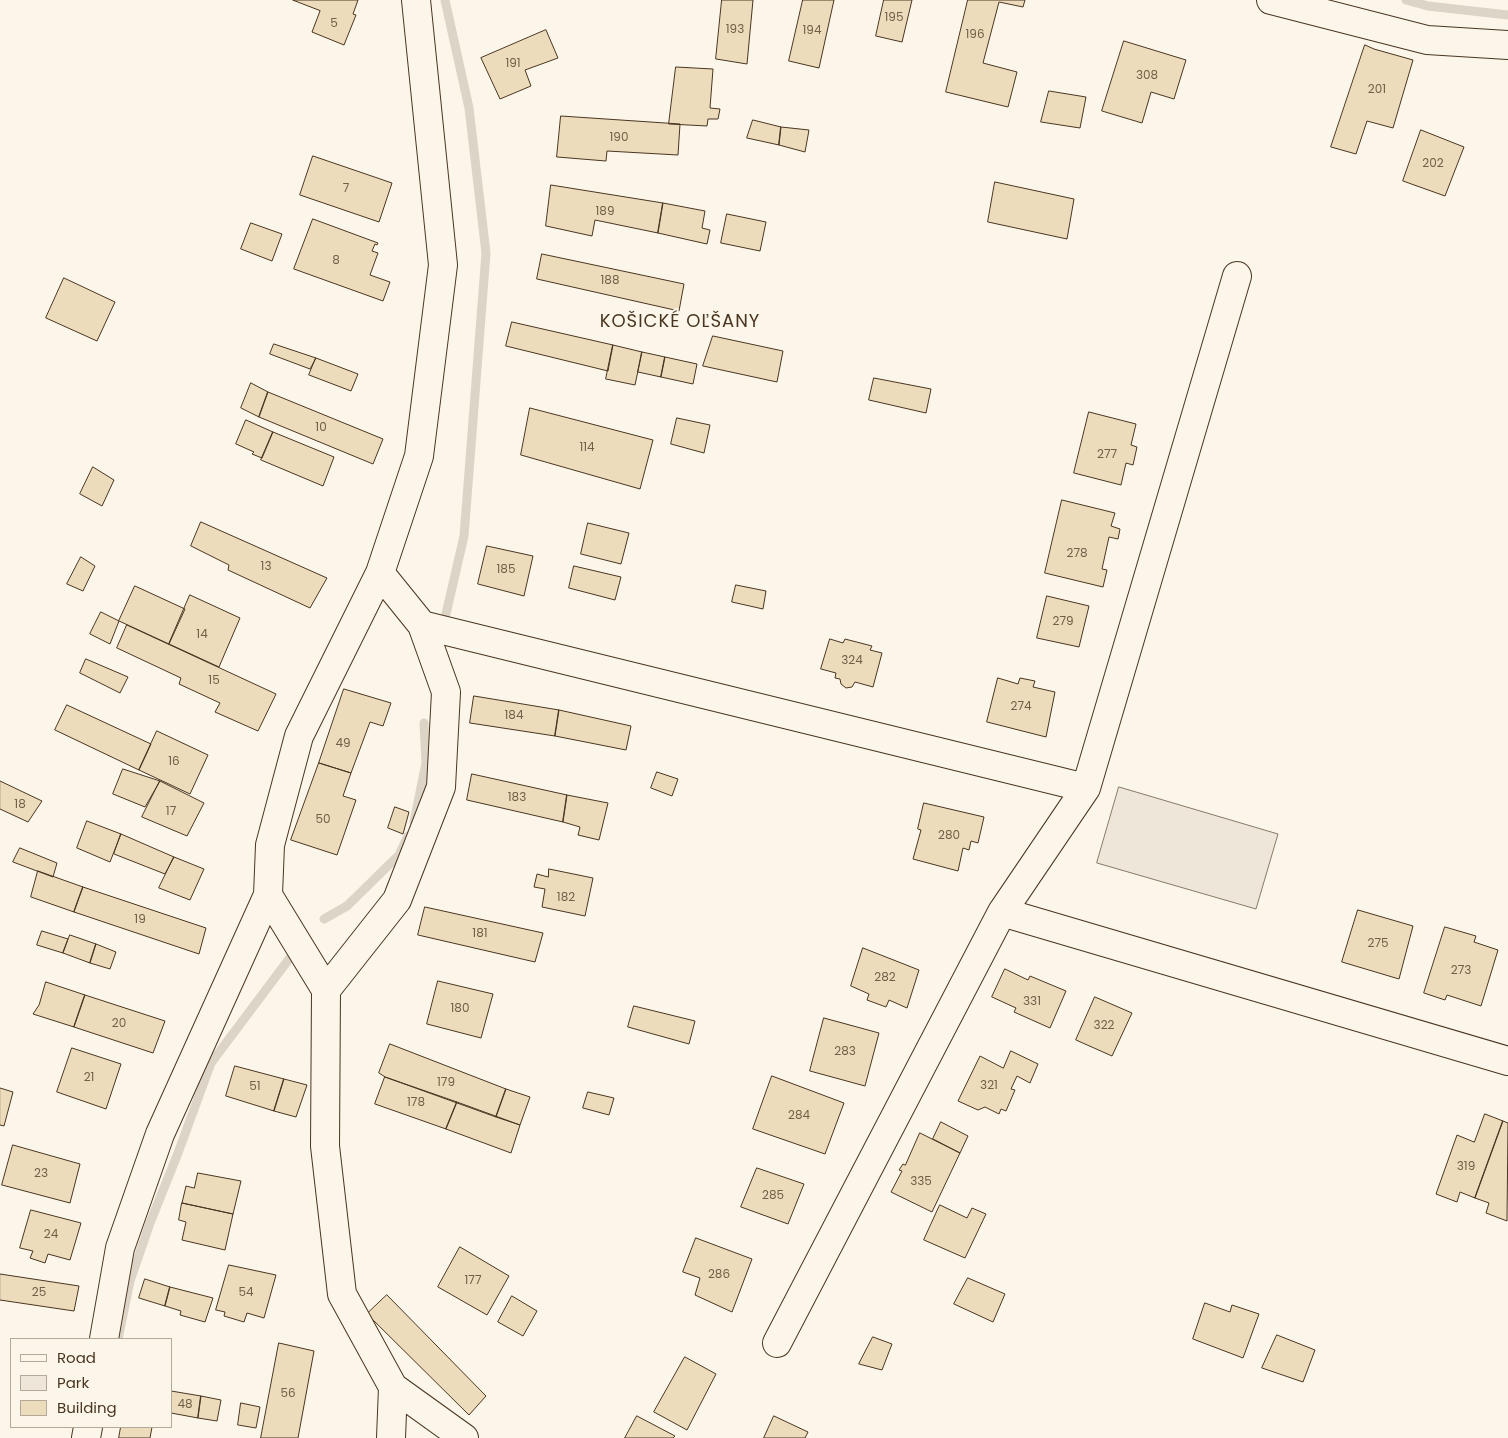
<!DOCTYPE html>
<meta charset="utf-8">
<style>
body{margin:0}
#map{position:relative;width:1508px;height:1438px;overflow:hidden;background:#fbf6e9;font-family:Poppins,sans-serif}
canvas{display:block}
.legend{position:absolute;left:10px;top:1338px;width:162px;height:90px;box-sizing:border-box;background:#fbf6e9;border:1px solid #b4a999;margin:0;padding:6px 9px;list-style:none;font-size:15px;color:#4a3520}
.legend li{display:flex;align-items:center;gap:10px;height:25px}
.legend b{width:25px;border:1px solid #b4a999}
</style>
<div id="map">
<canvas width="1508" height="1438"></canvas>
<ul class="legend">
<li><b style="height:6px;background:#fbf6e9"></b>Road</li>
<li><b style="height:14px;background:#ede6d9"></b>Park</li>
<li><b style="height:14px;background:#ecdcbc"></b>Building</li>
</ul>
</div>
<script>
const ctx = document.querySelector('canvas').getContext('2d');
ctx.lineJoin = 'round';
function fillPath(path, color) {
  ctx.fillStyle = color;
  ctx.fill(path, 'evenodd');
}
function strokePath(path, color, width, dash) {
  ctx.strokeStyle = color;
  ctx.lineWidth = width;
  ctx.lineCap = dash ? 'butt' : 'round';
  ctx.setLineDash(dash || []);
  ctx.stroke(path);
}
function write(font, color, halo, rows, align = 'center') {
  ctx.font = font + ' Poppins,sans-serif';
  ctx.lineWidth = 4;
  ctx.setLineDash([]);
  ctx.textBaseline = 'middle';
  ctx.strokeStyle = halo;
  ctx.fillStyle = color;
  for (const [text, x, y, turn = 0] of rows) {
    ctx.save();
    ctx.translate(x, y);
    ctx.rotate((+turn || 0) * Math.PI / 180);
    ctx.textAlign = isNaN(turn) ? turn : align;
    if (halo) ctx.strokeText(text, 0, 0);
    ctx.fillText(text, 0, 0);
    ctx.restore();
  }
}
const green = new Path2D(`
 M 1119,787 L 1278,834 L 1256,909 L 1097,863 Z`);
const stream = new Path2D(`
 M 445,0 L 469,108 L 486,253 L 464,536 L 446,614
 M 1406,0 L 1428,6 L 1508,15
 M 414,822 L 426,763 L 424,723
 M 324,919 L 347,906 L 399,855 L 408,836
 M 118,1339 L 130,1281 L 150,1223 L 178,1153 L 211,1063 L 289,959`);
const building = new Path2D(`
 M 293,0 L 358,0 L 353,14 L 356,15 L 344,45 L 312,32 L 320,11 Z
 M 722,0 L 753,0 L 747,64 L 716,59 Z
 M 803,0 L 834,0 L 819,68 L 789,61 Z
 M 884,0 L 912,0 L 902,42 L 876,36 Z
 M 968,0 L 1025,0 L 1023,7 L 999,2 L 983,63 L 1017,72 L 1008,107 L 946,92 Z
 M 546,30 L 558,58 L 525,70 L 531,86 L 500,99 L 481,58 Z
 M 1124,41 L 1186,60 L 1174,99 L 1151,92 L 1142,123 L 1102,111 Z
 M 1365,45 L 1374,49 L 1413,60 L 1393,128 L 1367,121 L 1356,154 L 1331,147 Z
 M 676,67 L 713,69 L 710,108 L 720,109 L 718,119 L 708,119 L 707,126 L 669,124 Z
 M 1049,91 L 1086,97 L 1080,128 L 1041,122 Z
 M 561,116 L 680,124 L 678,155 L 607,151 L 606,161 L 557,157 Z
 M 753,120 L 781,127 L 779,145 L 747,138 Z
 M 781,127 L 809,130 L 805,152 L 779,145 Z
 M 1421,130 L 1464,147 L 1445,196 L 1403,181 Z
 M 313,156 L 392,183 L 379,222 L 300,195 Z
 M 995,182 L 1074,199 L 1067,239 L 988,222 Z
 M 551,185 L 663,203 L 658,233 L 595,220 L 592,236 L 546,226 Z
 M 663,203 L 705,211 L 702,228 L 710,230 L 707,244 L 658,233 Z
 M 727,214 L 766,222 L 760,251 L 721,243 Z
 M 313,219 L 378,243 L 377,245 L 375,244 L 372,251 L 378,253 L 370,275 L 390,282 L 383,301 L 294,269 Z
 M 251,223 L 282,234 L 272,261 L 241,249 Z
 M 542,254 L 684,284 L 679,311 L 537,279 Z
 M 64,278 L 115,302 L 97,341 L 46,318 Z
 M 512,322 L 613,345 L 608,371 L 506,346 Z
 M 713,336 L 783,351 L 777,382 L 703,366 Z
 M 274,344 L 316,358 L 310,369 L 270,354 Z
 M 613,345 L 642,352 L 635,385 L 606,379 Z
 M 642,352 L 665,357 L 661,377 L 638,372 Z
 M 665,357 L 697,364 L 693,384 L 661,377 Z
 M 316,358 L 358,374 L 351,391 L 309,375 Z
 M 874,378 L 931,389 L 926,413 L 869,400 Z
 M 251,383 L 268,392 L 259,417 L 241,408 Z
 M 268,392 L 383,439 L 373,464 L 259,417 Z
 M 530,408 L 653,440 L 640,489 L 521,455 Z
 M 1089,412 L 1136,424 L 1131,445 L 1137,447 L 1133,465 L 1126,463 L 1121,485 L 1074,473 Z
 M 677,418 L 710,425 L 704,453 L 671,444 Z
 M 246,420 L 273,432 L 262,458 L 252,454 L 254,452 L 236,444 Z
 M 273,432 L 334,457 L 323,486 L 261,460 Z
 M 93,467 L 114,480 L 102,506 L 80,494 Z
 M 1062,500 L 1115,513 L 1111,526 L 1120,529 L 1118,539 L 1109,537 L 1102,569 L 1107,570 L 1103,587 L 1045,573 Z
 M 201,522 L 327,578 L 310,608 L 228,570 L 229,565 L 191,546 Z
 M 588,523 L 629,533 L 621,564 L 581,554 Z
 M 487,546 L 533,556 L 524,596 L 478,584 Z
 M 81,557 L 95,566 L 83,591 L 67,584 Z
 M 574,566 L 621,577 L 615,600 L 569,588 Z
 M 736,585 L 766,591 L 763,609 L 732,602 Z
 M 135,586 L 185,609 L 169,644 L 119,621 Z
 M 190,595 L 240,618 L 219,667 L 169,644 Z
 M 1047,596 L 1089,606 L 1079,647 L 1037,638 Z
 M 101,612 L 119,621 L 110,644 L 90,634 Z
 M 127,625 L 276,694 L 258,731 L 215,712 L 220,703 L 179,684 L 181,678 L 117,648 Z
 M 830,639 L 843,643 L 845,639 L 872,646 L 870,650 L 882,653 L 873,687 L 855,682 L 852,687 L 846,688 L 841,684 L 840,679 L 835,678 L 836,673 L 821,669 Z
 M 86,659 L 128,677 L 120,693 L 80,673 Z
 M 998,678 L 1018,684 L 1020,678 L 1035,681 L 1033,687 L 1055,692 L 1046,737 L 987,722 Z
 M 344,689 L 391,703 L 383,726 L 370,722 L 351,773 L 319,763 Z
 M 474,696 L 559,710 L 555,736 L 470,723 Z
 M 67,705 L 151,744 L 139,770 L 55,730 Z
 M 559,710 L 631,726 L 626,750 L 555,736 Z
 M 157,731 L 208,755 L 190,794 L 139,770 Z
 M 319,763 L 351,773 L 343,796 L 356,800 L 337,855 L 291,840 Z
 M 123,769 L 160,781 L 145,807 L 113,794 Z
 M 657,772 L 678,779 L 672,796 L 651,788 Z
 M 472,774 L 567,795 L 563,822 L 467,800 Z
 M 0,781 L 42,801 L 28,822 L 0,809 Z
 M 160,781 L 204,803 L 187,836 L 142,817 Z
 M 567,795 L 608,803 L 599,840 L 578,835 L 580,827 L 563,822 Z
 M 924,803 L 984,817 L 978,843 L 971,841 L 969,850 L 963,848 L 958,871 L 913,859 L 921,830 L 918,829 Z
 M 395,807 L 409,812 L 403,834 L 388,828 Z
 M 87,821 L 121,834 L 110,862 L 77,848 Z
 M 121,834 L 174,857 L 165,874 L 114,854 Z
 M 20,848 L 57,863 L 53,877 L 13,862 Z
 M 174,857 L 204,869 L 190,900 L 159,888 Z
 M 549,869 L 593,878 L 585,916 L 542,907 L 545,889 L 534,887 L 537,874 L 548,877 Z
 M 38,871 L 83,887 L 74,912 L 31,897 Z
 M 83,887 L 206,928 L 199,954 L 74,912 Z
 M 425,907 L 543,933 L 535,962 L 418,935 Z
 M 1358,910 L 1413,926 L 1399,979 L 1342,962 Z
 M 1445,927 L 1476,936 L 1474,942 L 1498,950 L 1481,1006 L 1447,995 L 1445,1000 L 1424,993 Z
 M 42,931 L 68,939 L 63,953 L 37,945 Z
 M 70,935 L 96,944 L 90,963 L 63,953 Z
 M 96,944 L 116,952 L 110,969 L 90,963 Z
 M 863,948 L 919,970 L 907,1008 L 889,1000 L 886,1007 L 867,1000 L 869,994 L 851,986 Z
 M 1005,969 L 1028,980 L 1030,976 L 1066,991 L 1050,1028 L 1014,1012 L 1016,1008 L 992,997 Z
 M 438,981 L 493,994 L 481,1038 L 427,1024 Z
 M 46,982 L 85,995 L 74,1027 L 33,1014 L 39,1005 Z
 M 85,995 L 165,1021 L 153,1053 L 74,1027 Z
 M 1095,997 L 1132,1013 L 1112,1056 L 1076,1040 Z
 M 634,1006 L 695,1021 L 689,1044 L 628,1027 Z
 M 824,1018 L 879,1033 L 865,1086 L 810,1071 Z
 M 390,1044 L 506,1089 L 496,1117 L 385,1077 L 379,1073 Z
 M 72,1048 L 121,1064 L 106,1109 L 57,1092 Z
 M 1011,1051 L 1038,1064 L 1030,1083 L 1017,1076 L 1011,1089 L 1015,1090 L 1006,1111 L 1001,1109 L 999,1114 L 985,1107 L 978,1110 L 958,1101 L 980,1056 L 1003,1068 Z
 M 235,1066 L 284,1079 L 274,1111 L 226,1096 Z
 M 772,1076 L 844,1103 L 825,1154 L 753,1129 Z
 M 385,1077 L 457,1102 L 446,1129 L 375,1104 Z
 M 284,1079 L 307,1085 L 296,1117 L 274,1111 Z
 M 0,1088 L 13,1092 L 4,1126 L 0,1125 Z
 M 506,1089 L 530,1097 L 520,1125 L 496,1117 Z
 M 588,1092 L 614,1098 L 609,1115 L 583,1108 Z
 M 457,1102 L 520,1125 L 511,1153 L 446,1129 Z
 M 1485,1114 L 1503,1121 L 1475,1198 L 1460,1192 L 1457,1202 L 1436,1194 L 1457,1135 L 1474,1142 Z
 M 1503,1121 L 1508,1123 L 1507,1221 L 1486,1213 L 1489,1203 L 1475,1198 Z
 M 941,1122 L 968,1136 L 960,1153 L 933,1139 Z
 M 920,1133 L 960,1153 L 932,1212 L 891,1192 L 902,1171 L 899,1170 L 903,1164 L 905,1165 Z
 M 13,1145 L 80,1164 L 70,1203 L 2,1185 Z
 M 757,1168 L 804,1184 L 788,1224 L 741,1207 Z
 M 198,1173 L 241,1181 L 233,1214 L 182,1203 L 186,1186 L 194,1188 Z
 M 182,1203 L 233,1214 L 225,1250 L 182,1240 L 186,1222 L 179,1220 Z
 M 940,1205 L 967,1218 L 972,1208 L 986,1214 L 965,1258 L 924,1240 Z
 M 31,1210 L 81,1223 L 70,1260 L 48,1254 L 45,1263 L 30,1258 L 33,1251 L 20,1248 Z
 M 696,1238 L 752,1259 L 732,1312 L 695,1295 L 700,1278 L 683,1272 Z
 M 460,1247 L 509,1276 L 487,1315 L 438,1287 Z
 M 229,1265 L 276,1275 L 264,1318 L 247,1313 L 244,1322 L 224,1316 L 225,1312 L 216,1310 Z
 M 0,1274 L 79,1286 L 74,1311 L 0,1300 Z
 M 968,1278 L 1005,1294 L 993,1322 L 954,1304 Z
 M 145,1279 L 170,1287 L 165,1306 L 139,1298 Z
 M 170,1287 L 213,1298 L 205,1322 L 180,1315 L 181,1311 L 165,1306 Z
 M 387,1295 L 486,1396 L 469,1415 L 367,1314 Z
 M 512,1296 L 537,1311 L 523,1336 L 498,1322 Z
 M 1205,1303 L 1230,1312 L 1232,1305 L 1259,1314 L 1243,1358 L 1193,1339 Z
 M 1277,1335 L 1315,1350 L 1303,1382 L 1262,1368 Z
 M 873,1337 L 892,1344 L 882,1370 L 859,1364 Z
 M 279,1343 L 314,1351 L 298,1438 L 261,1438 Z
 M 685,1357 L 716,1374 L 687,1430 L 654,1412 Z
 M 171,1391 L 201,1396 L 198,1418 L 171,1413 Z
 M 201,1396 L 221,1400 L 217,1421 L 198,1418 Z
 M 241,1403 L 260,1407 L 256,1428 L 238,1425 Z
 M 637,1416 L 675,1436 L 673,1438 L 625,1438 Z
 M 774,1416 L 808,1432 L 805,1438 L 764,1438 Z
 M 121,1427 L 152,1427 L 150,1438 L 119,1438 Z`);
const minor = new Path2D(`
 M 416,0 L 443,265 L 419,456 L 380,573 L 299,736 L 270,845 L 268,895 L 326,990 L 325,1146 L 342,1294 L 393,1387 L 464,1438
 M 1271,0 L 1427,40 L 1508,45
 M 422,625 L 1086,788
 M 1002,912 L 1086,788 L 1237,276
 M 326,990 L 397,900 L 441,787 L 446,692 L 422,625 L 380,573
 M 104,1339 L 120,1248 L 160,1134 L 268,895
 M 777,1343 L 1002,912 L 1508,1061
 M 86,1438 L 88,1427
 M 391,1438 L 393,1387`);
const numberNames = [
 ["195",894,18],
 ["5",334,24],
 ["193",735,30],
 ["194",812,31],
 ["196",975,35],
 ["191",513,64],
 ["308",1147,76],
 ["201",1377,90],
 ["190",619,138],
 ["202",1433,164],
 ["7",346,189],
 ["189",605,212],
 ["8",336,261],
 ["188",610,281],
 ["10",321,428],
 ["114",587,448],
 ["277",1107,455],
 ["278",1077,554],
 ["13",266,567],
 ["185",506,570],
 ["279",1063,622],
 ["14",202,635],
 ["324",852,661],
 ["15",214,681],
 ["274",1021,707],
 ["184",514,716],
 ["49",343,744],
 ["16",174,762],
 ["183",517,798],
 ["18",20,805],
 ["17",171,812],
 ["50",323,820],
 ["280",949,836],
 ["182",566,898],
 ["19",140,920],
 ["181",480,934],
 ["275",1378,944],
 ["273",1461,971],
 ["282",885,978],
 ["331",1032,1002],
 ["180",460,1009],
 ["20",119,1024],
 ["322",1104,1026],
 ["283",845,1052],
 ["21",89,1078],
 ["179",446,1083],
 ["321",989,1086],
 ["51",255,1087],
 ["178",416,1103],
 ["284",799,1116],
 ["319",1466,1167],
 ["23",41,1174],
 ["335",921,1182],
 ["285",773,1196],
 ["24",51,1235],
 ["286",719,1275],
 ["177",473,1281],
 ["25",39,1293],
 ["54",246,1293],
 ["56",288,1394],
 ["48",185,1405]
];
const quarterNames = [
 ["KOŠICKÉ OĽŠANY",680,322]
];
fillPath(green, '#ede6d9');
strokePath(green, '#887966', 1);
strokePath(stream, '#dcd4c6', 9);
fillPath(building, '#ecdcbc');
strokePath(building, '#4a3520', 1);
strokePath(minor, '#4a3520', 30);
strokePath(minor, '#fbf6e9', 28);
write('12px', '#725f47', null, numberNames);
ctx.letterSpacing = '1px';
write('18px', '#4a3520', '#fbf6e9', quarterNames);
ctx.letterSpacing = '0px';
</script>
